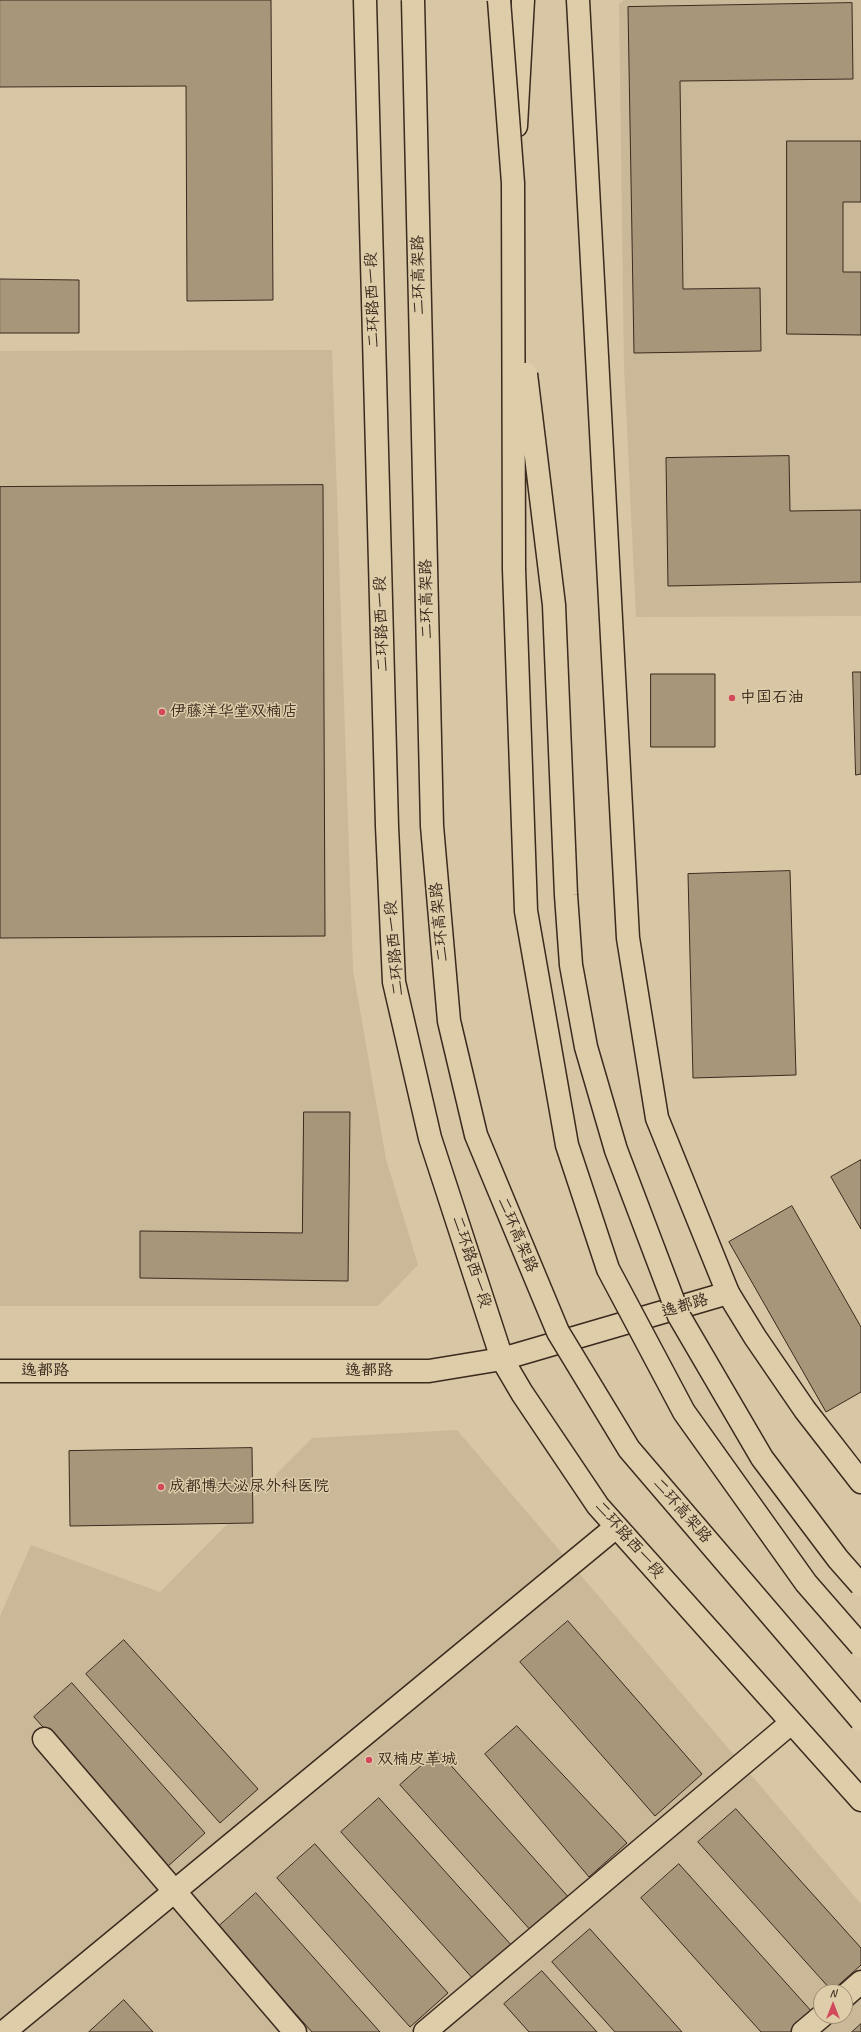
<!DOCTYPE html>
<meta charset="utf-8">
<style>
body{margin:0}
#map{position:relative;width:861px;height:2032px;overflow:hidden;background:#d8c6a4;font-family:Caveat,sans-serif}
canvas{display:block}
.north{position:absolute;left:813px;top:1984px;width:40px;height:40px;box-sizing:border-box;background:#dfcdaa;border:1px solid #9d8c72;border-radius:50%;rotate:0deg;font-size:11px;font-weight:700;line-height:16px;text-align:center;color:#3b2a1e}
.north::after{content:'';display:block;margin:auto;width:14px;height:18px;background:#d1495b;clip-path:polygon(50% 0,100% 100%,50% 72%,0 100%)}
</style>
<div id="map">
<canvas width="861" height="2032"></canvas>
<div class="north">N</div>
</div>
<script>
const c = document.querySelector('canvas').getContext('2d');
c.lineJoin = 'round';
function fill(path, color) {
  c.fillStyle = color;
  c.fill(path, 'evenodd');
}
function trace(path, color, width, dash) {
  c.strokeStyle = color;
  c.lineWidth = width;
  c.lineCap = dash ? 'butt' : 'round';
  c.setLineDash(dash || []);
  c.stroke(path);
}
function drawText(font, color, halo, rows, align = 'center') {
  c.font = font + ' Caveat,"LXGW WenKai TC",sans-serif';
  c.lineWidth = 3;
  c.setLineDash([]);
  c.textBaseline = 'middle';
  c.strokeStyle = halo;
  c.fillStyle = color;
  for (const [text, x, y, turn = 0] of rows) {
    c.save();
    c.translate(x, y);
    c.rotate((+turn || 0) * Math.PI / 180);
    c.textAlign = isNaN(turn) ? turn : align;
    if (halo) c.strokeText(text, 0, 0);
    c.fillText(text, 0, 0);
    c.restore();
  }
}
fill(new Path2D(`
 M624,0H861V616L636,617L624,366L619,4Z
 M332,350L353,970L386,1159L418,1265L378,1306H0V351Z
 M457,1430L861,1904V2032H0V1616L31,1545L160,1592L312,1438ZM821,1992H845V2016H821Z`), '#cab898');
const building = new Path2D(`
 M0,0H271L273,300L187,301L186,86L0,87Z
 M852,3L853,79L680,81L683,289L760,288L761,351L634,353L628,7Z
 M787,141H861V202H843V272H861V335L787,334Z
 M0,279L79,280V333H0Z
 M789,456L790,511L861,510V582L668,586L666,458Z
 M323,485L325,936L0,938V487Z
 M853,672H861V774L856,775Z
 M651,674H715V747H651Z
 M790,871L796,1075L693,1078L688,874Z
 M304,1112H350L348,1281L140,1278V1231L302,1233Z
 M861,1160V1229L831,1177Z
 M792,1206L861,1327V1392L826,1412L729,1242Z
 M252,1448L253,1523L70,1526L69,1451Z
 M568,1621L702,1774L655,1816L520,1662Z
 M124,1640L258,1789L220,1823L86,1674Z
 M72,1683L205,1833L167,1867L34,1717Z
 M517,1726L627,1843L589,1877L485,1754Z
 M438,1751L571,1900L533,1933L400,1785Z
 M379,1798L513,1947L475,1981L341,1832Z
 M736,1809L861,1948V1965L832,1991L698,1842Z
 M315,1844L448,1993L410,2027L277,1878Z
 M679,1864L813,2013L792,2032H761L641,1898Z
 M256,1893L380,2032H312L218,1927Z
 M590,1929L682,2032H615L552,1962Z
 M542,1971L597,2032H529L504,2004Z
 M124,2000L153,2032H89Z
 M861,2024V2032H852Z`);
fill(building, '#a8967b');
trace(building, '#3b2a1e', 1);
const minor = new Path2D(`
 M0,1371H429L502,1359L728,1293
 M44,1739L295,2032
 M845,1996L861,1982
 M4,2032L616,1527
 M425,2032L791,1723
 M803,2032L822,2016`);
const major = new Path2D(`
 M365,0L387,826L394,982L430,1138L502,1359L522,1393L598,1506L861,1800
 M578,0L628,938L657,1118L728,1293L755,1337L805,1410L861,1482`);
const highway = new Path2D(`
 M516,126L523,0`);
trace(minor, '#3b2a1e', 25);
trace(major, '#3b2a1e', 25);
trace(highway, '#3b2a1e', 25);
trace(minor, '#dfcdaa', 22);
trace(major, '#dfcdaa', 22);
trace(highway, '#dfcdaa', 22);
const highwayBridge = new Path2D(`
 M413,0L432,826L449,1021L476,1135L558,1332L629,1449L861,1720
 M499,0L513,183L514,569L526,911L567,1145L608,1269L684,1412L806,1583L861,1646
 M526,374L554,605L566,895L571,965L586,1047L616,1150L679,1316L762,1458L838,1559L861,1585`);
trace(highwayBridge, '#3b2a1e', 25, []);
trace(highwayBridge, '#dfcdaa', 22);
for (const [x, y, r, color] of [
 [732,698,4,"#d1495b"],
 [162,712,4,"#d1495b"],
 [161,1487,4,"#d1495b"],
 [369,1760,4,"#d1495b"]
]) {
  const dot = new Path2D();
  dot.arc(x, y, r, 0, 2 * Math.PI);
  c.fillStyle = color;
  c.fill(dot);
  trace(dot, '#dfcdaa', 1.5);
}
drawText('16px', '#3b2a1e', '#dfcdaa', [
 ["二环高架路",419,275,-91],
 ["二环路西一段",373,300,-92],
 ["二环高架路",427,599,-91],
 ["二环路西一段",382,624,-92],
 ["二环高架路",440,922,-95],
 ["二环路西一段",395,948,-95],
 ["二环高架路",517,1235,67],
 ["二环路西一段",471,1262,72],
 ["逸都路",685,1306,-16],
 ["逸都路",45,1371],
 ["逸都路",369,1371],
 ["二环高架路",682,1511,49],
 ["二环路西一段",629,1540,49]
]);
drawText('16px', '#3b2a1e', '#dfcdaa', [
 ["中国石油",740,698],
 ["伊藤洋华堂双楠店",170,712],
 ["成都博大泌尿外科医院",169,1487],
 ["双楠皮革城",377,1760]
], 'left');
</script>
